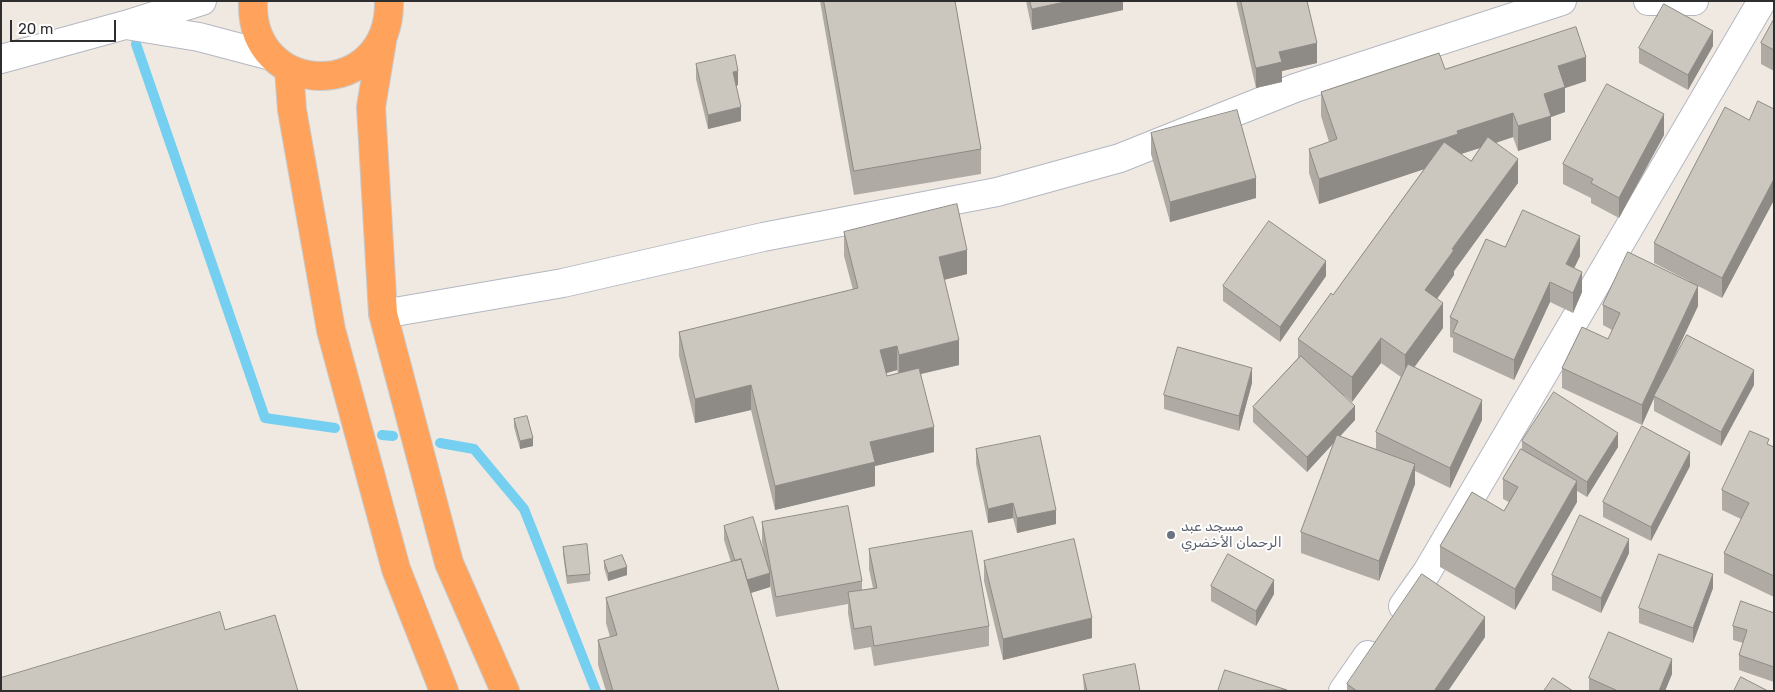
<!DOCTYPE html>
<meta charset="utf-8">
<style>
body{margin:0}
#map{position:relative;width:1775px;height:692px;overflow:hidden;background:#efe9e1;font-family:Rubik,sans-serif}
canvas{display:block}
.frame{position:absolute;inset:0;border:2px solid #2e2e2e;pointer-events:none}
.scale{position:absolute;left:10px;top:20px;width:106px;height:22px;box-sizing:border-box;border:2px solid #2e2e2e;border-top:0;padding-left:6px;font-size:15px;line-height:18px;white-space:nowrap;color:#2e2e2e;-webkit-text-stroke:4px #fff;paint-order:stroke}
</style>
<div id="map">
<canvas width="1775" height="692"></canvas>
<div class="frame"></div>
<div class="scale">20 m</div>
</div>
<script>
const c = document.querySelector('canvas').getContext('2d');
c.lineJoin = 'round';
function trace(path, color, width, dash) {
  c.strokeStyle = color;
  c.lineWidth = width;
  c.lineCap = dash ? 'butt' : 'round';
  c.setLineDash(dash || []);
  c.stroke(path);
}
function fill(path, color) {
  c.fillStyle = color;
  c.fill(path, 'evenodd');
}
function drawText(font, color, halo, rows, align = 'center') {
  c.font = font + ' Rubik,"Noto Sans Arabic",sans-serif';
  c.lineWidth = 4;
  c.setLineDash([]);
  c.textBaseline = 'middle';
  c.strokeStyle = halo;
  c.fillStyle = color;
  for (const [text, x, y, turn = 0] of rows) {
    c.save();
    c.translate(x, y);
    c.rotate((+turn || 0) * Math.PI / 180);
    c.textAlign = isNaN(turn) ? turn : align;
    if (halo) c.strokeText(text, 0, 0);
    c.fillText(text, 0, 0);
    c.restore();
  }
}
trace(new Path2D(`
 M136,44L265,418L335,428
 M382,435L393,436
 M440,443L474,449L524,509L596,691`), '#75cff0', 10);
const street = new Path2D(`
 M1648,1H1694
 M383,314L563,283L763,237L997,192L1120,158L1295,88L1562,1
 M1403,606L1427,572L1762,1
 M1343,691L1368,655`);
const secondary = new Path2D(`
 M132,26L199,37L271,56
 M1,59L125,25L202,1`);
const highway = new Path2D(`
 M253,1C249,100 391,102 389,1
 M382,41L371,107L383,314L449,563L505,691
 M289,70L292,110L331,330L396,569L444,691`);
trace(street, '#b4b7c1', 30);
trace(secondary, '#b4b7c1', 30);
trace(highway, '#c9c9c9', 30);
trace(street, '#fff', 28);
trace(secondary, '#fff', 28);
trace(highway, '#ffa35c', 28);
fill(new Path2D(`
 M820,1H955L981,149V174L854,195Z
 M1026,1H1123V10L1032,30Z
 M1236,1H1307L1317,63L1282,71V82L1256,88Z
 M1774,19V71L1761,64V43Z
 M1713,46L1688,90L1639,63V48Z
 M696,64L738,85L736,86L741,121L708,129L696,79Z
 M1445,69L1586,81L1565,88V112L1551,117V140L1518,151L1513,137L1496,143L1518,183L1454,271V275L1437,299L1443,328L1414,367L1482,420L1450,488L1415,471V484L1379,581L1301,553V532L1334,442L1307,472L1253,422V407L1298,358V339L1333,295L1424,169L1319,204L1309,173V149L1329,142L1321,116V92ZM1480,148L1471,161L1461,154ZM1381,363L1401,377L1376,432V449L1340,436L1355,420L1344,395L1352,402Z
 M1774,109V200L1722,298L1698,286V306L1664,379L1754,385L1721,446L1654,411V398L1642,425L1562,388V368L1608,339L1612,330L1603,325V305L1689,281L1654,263V243L1749,120Z
 M1151,133L1256,198L1170,222L1151,154Z
 M1664,135L1619,218L1591,203V198L1563,184V164Z
 M844,232L967,274L944,280L959,365L921,374L934,452L875,466V486L775,510L751,410L695,423L679,356V332L853,290L844,256ZM897,370L898,373L887,376L886,373Z
 M1505,247L1580,256L1574,268L1582,292L1573,313L1550,302L1514,380L1453,352V338L1450,337V317Z
 M1326,276L1280,342L1223,301V286Z
 M1252,383L1239,431L1164,409V395Z
 M514,419L533,446L520,449L514,427Z
 M1522,441L1618,447L1587,497L1577,491V502L1515,610L1440,567V546L1504,511L1509,502L1503,499V479L1522,449Z
 M1769,445L1774,447V597L1724,573V553L1741,519L1722,510V490Z
 M976,449L1056,524L1017,533L1013,518L988,523L976,464Z
 M1690,466L1651,541L1603,517V502Z
 M762,522L862,581V590L873,588L869,569V549L989,626V646L874,666L871,647L854,650L848,613V604L776,617L770,585V587L751,593L779,691H606L598,665V640L610,637L606,623V598L731,562L724,540V526L764,554L762,542Z
 M563,547L590,574V581L567,584L563,554Z
 M1629,553L1601,613L1552,590V575Z
 M604,561L627,575L608,581L604,568Z
 M984,561L1092,638L1003,660L984,581Z
 M1211,586L1274,594L1256,626L1211,601Z
 M1713,588L1693,643L1639,623V608Z
 M1774,613V682L1739,670V655L1743,643L1733,640V626Z
 M1485,637L1448,691H1347V684Z
 M1672,674L1665,691H1589V678Z
 M1083,675L1140,691H1084Z`), '#afaba4');
fill(new Path2D(`
 M1069,1H1123V10L1032,30V9Z
 M1713,31V46L1688,90V75Z
 M1317,43V63L1282,71V82L1256,88V68L1279,52Z
 M1586,57V81L1565,88V112L1551,117V140L1518,151V126L1544,94L1558,66Z
 M738,71V85L733,87V72Z
 M741,107V121L708,129V115Z
 M1513,113V137L1458,155V158L1319,204V179L1457,131Z
 M1664,114V135L1619,218V198Z
 M1518,159V183L1454,271V275L1425,315V290L1452,249Z
 M1256,178V198L1170,222V202Z
 M1774,179V200L1722,298V278Z
 M1580,236V256L1566,285V264Z
 M967,250V274L939,281V257Z
 M1326,261V276L1280,342V327Z
 M1582,272V292L1573,313V293Z
 M1550,282V302L1514,380V360Z
 M1698,286V306L1655,397L1654,396V398L1642,425V405Z
 M1443,303V328L1405,380V355Z
 M1381,338V363L1352,402V377Z
 M959,340V365L899,379V355Z
 M897,346V370L880,375V350Z
 M1252,368V383L1239,431V416Z
 M1754,370V385L1721,446V432Z
 M751,385V410L695,423V399Z
 M1482,400V420L1450,488V468Z
 M1355,406V420L1307,472V457Z
 M934,427V452L875,466V486L775,510V486L870,442Z
 M1618,433V447L1587,497V482Z
 M533,438V446L520,449V441Z
 M1690,452V466L1651,541V527Z
 M1415,464V484L1379,581V561Z
 M1577,481V502L1515,610V589Z
 M1013,503V518L988,523V509Z
 M1056,510V524L1017,533V518Z
 M1629,539V553L1601,613V598Z
 M627,567V575L608,581V573Z
 M770,573V587L744,595V581Z
 M1713,574V588L1693,643V628Z
 M1274,580V594L1256,626V611Z
 M1485,617V637L1448,691H1434Z
 M1092,618V638L1003,660V639Z
 M1672,659V674L1665,691H1659Z`), '#8e8b86');
const building = new Path2D(`
 M824,1H955L981,149L854,171Z
 M1030,1H1069L1032,9Z
 M1241,1H1307L1317,43L1279,52L1282,62L1256,68Z
 M1664,4L1713,31L1688,75L1639,48Z
 M1774,19V50L1761,43Z
 M1576,27L1586,57L1558,66L1565,87L1544,94L1551,116L1518,126L1513,113L1457,131L1458,134L1319,179L1309,149L1337,139L1321,92L1439,53L1445,69Z
 M735,55L738,71L733,72L741,107L708,115L696,64Z
 M1607,84L1664,114L1619,198L1591,183L1593,179L1563,164Z
 M1758,101L1774,109V179L1722,278L1654,243L1725,107L1749,120Z
 M1237,110L1256,178L1170,202L1151,133Z
 M1488,137L1518,159L1452,249L1454,250L1425,290L1443,303L1405,355L1381,338L1352,377L1298,339L1331,293L1333,295L1444,142L1471,161Z
 M957,204L967,250L939,257L959,340L899,355L897,346L880,350L887,376L919,368L934,427L870,442L875,462L775,486L751,385L695,399L679,332L858,288L844,232Z
 M1523,210L1580,236L1566,264L1582,272L1573,293L1550,282L1514,360L1453,332L1458,321L1450,317L1486,239L1505,247Z
 M1269,221L1326,261L1280,327L1223,286Z
 M1628,252L1698,286L1642,405L1562,368L1582,327L1608,339L1620,313L1603,305Z
 M1687,335L1754,370L1721,432L1654,396Z
 M1178,347L1252,368L1239,416L1164,395Z
 M1301,356L1355,406L1307,457L1253,407Z
 M1408,364L1482,400L1450,468L1376,432Z
 M1554,392L1618,433L1587,482L1522,441Z
 M527,416L533,438L520,441L514,419Z
 M1642,426L1690,452L1651,527L1603,502Z
 M1750,431L1769,439L1767,444L1774,447V576L1724,553L1749,503L1722,490Z
 M1337,435L1415,464L1379,561L1301,532Z
 M1040,436L1056,510L1017,518L1013,503L988,509L976,449Z
 M1521,449L1577,481L1515,589L1440,546L1472,492L1504,511L1518,487L1503,479Z
 M848,506L862,581L776,597L762,522Z
 M1580,515L1629,539L1601,598L1552,575Z
 M753,517L770,573L747,580L741,559L735,561L724,526Z
 M972,531L989,626L874,646L871,626L854,629L848,592L877,588L869,549Z
 M1074,539L1092,618L1003,639L984,561Z
 M587,544L590,574L567,576L563,547Z
 M1228,554L1274,580L1256,611L1211,586Z
 M1659,554L1713,574L1693,628L1639,608Z
 M622,555L627,567L608,573L604,561Z
 M741,559L779,691H613L598,640L617,635L606,598Z
 M1422,574L1485,617L1434,691H1357L1347,684Z
 M1741,601L1774,613V667L1739,655L1747,630L1733,626Z
 M220,612L225,630L275,615L298,691H1V678Z
 M1609,632L1672,659L1659,691H1618L1589,678Z
 M1135,664L1140,691H1087L1083,675Z
 M1225,670L1287,690L1218,691Z
 M1741,677L1768,691H1734Z
 M1553,678L1573,691H1544Z`);
fill(building, '#cbc7bf');
trace(building, '#8e8b86', 1);
for (const [x, y, r, color] of [
 [1171,535,5,"#6b7280"]
]) {
  const dot = new Path2D();
  dot.arc(x, y, r, 0, 2 * Math.PI);
  c.fillStyle = color;
  c.fill(dot);
  trace(dot, '#fff', 2);
}
drawText('14px', '#5b616d', '#fff', [
 ["مسجد عبد",1181,527],
 ["الرحمان الأخضري",1181,543]
], 'left');
</script>
